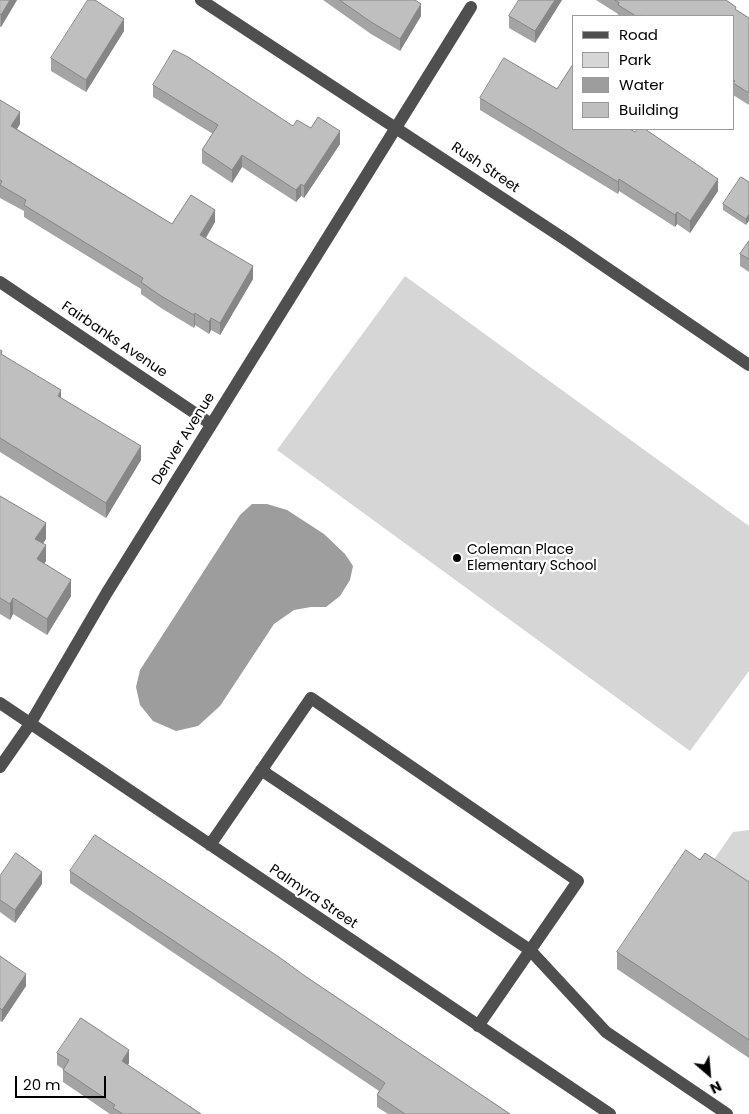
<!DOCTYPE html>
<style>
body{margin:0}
#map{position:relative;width:749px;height:1114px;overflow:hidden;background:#fff;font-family:Poppins,sans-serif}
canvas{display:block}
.legend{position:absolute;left:572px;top:15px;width:162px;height:115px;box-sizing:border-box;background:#fff;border:1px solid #999;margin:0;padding:6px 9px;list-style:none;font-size:15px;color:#000}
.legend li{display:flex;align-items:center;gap:10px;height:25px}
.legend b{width:25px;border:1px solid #999}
.north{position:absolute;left:684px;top:1049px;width:50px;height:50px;-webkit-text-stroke:4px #fff;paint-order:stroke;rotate:153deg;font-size:14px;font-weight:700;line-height:20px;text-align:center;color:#000}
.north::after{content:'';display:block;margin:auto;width:18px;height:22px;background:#000;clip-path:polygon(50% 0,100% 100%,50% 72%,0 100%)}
.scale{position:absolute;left:15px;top:1076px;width:91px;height:22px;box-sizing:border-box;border:2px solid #000;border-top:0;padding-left:6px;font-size:15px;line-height:18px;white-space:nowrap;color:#000;-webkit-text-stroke:4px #fff;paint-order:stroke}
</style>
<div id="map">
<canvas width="749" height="1114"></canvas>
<ul class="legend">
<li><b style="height:6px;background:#4f4f4f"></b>Road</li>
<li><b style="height:14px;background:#d6d6d6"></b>Park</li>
<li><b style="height:14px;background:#9d9d9d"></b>Water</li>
<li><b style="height:14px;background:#bfbfbf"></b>Building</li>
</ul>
<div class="north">N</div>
<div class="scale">20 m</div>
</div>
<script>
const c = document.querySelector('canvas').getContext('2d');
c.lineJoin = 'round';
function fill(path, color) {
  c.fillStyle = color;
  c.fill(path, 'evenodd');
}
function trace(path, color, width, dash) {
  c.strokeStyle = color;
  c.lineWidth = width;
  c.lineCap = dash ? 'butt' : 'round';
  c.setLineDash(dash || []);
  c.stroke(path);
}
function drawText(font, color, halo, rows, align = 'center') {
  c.font = font + ' Poppins,sans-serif';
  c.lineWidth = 4.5;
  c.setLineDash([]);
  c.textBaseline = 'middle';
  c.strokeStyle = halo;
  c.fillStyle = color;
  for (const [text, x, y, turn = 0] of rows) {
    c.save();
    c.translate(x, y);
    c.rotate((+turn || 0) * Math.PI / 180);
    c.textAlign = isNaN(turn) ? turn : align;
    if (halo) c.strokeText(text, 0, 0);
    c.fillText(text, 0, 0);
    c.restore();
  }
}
fill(new Path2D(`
 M405,276L749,526V671L690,751L277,450Z
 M749,830V885L713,861L733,832Z`), '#d6d6d6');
fill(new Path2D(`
 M252,504H267L287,510L324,534L345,554L353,566L350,580L340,596L326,607H311L294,610L274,624L220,706L198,726L176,731L153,721L140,705L136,687L140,670L240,515Z`), '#9d9d9d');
trace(new Path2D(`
 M201,0L566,240L749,365
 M0,282L211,424
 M0,703L610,1114
 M0,767L30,724L106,594L471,7
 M261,770L530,950L606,1032L727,1114
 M210,845L311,698L578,881L478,1026`), '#4f4f4f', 12);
fill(new Path2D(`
 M0,0H17L1,27H0Z
 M323,0H415L421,16L400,51L371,34Z
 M562,0L535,43L509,28V16Z
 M596,0H726L736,10L749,18V105L733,95V16H618V14Z
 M124,31L86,92L51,71V58Z
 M153,85L293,126L311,128L340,144L304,198L301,196L296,202L242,167L232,183L202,163V150L213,134L153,97Z
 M480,98L573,129L718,191L690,233L677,224L675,227L619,191L618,194L480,110Z
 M0,100L20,124L17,129L172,224L215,222L206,238L253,279L220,335L211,330L209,334L195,325L194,328L161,308L141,294V289L24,217V211L0,198Z
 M749,182L746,225L723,210V204Z
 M749,241V272L740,266V254Z
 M0,350L2,355L61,398L141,460L106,518L0,452Z
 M0,496L46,539L43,543L46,561L44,563L71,596L47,635L13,614L10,620L0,614Z
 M700,860L749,882V1058L617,969V952Z
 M70,871L305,976L510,1114H388L377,1107V1095L379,1091L70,883Z
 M0,876L42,884L15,923L0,912Z
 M0,956L26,986L2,1022L0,1021Z
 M57,1053L129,1063L128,1065L201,1114H110L63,1082V1069L57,1065Z`), '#a4a4a4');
fill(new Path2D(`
 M10,0H17L1,27V15Z
 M555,0H562L535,43V31Z
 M421,4V16L400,51V39Z
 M124,19V31L86,92V80Z
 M20,112V124L11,138V126Z
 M340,131V144L304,198V186Z
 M242,155V167L232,183V170Z
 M619,179V191L618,194V182Z
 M718,179V191L690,233V221Z
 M301,184V196L296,202V190Z
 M215,210V222L200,247V235Z
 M677,212V224L675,227V215Z
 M749,214V221L746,225V219Z
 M253,266V279L220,335V323Z
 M195,313V325L194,328V315Z
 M211,318V330L209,334V322Z
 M61,390V405L58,396Z
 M141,446V460L106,518V503Z
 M46,523V539L35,555V539Z
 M46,545V561L37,575V559Z
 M71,580V596L47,635V619Z
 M13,598V614L10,620V604Z
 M42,872V884L15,923V910Z
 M26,974V986L2,1022V1010Z
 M129,1050V1063L122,1073V1061Z`), '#868686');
const building = new Path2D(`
 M0,0H10L1,15L0,14Z
 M88,0H95L124,19L86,80L51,58Z
 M340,0H415L421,4L400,39L371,22Z
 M519,0H555L535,31L509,16Z
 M615,0H726L736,7L735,9L749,18V93L733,83L735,81L733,80V16H643L641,15L640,16H636L618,5L619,3Z
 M174,50L188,57L293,126L297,120L311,128L318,117L340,131L304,186L301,184L296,190L242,155L232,170L202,150L218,125L153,85Z
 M504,58L557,89L573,64V129H630L635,132L637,129H645L718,179L690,221L677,212L675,215L619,179L618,182L480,98Z
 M0,100L20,112L11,126L172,224L191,195L215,210L200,235L253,266L220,323L211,318L209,322L195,313L194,315L161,296L141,282L143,278L24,205L26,200L0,185L2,181L0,180Z
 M741,177L749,182V214L746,219L723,204Z
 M749,241V259L740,254Z
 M0,350L2,351L1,354L61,390L58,396L141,446L106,503L0,438Z
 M0,496L46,523L35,539L46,545L37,559L71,580L47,619L13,598L10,604L0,598Z
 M95,835L279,957L305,976L510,1114H405L377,1095L385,1083L70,871Z
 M686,850L700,860L705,853L749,882V1040L617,952Z
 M16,853L42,872L15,910L0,900V876Z
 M0,956L26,974L2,1010L0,1008Z
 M81,1018L129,1050L122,1061L201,1114H123L113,1108L115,1105L63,1070L69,1060L57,1053Z`);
fill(building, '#bfbfbf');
trace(building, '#868686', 1);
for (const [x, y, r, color] of [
 [457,558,5,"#000"]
]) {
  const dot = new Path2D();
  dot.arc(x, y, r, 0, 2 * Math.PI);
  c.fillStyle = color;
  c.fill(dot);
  trace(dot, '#fff', 2);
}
drawText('14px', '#000', '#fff', [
 ["Rush Street",485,168,34],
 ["Fairbanks Avenue",114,340,34],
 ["Denver Avenue",184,439,-58],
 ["Palmyra Street",313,897,34]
]);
drawText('14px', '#000', '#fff', [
 ["Coleman Place",467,550],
 ["Elementary School",467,566]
], 'left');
</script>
